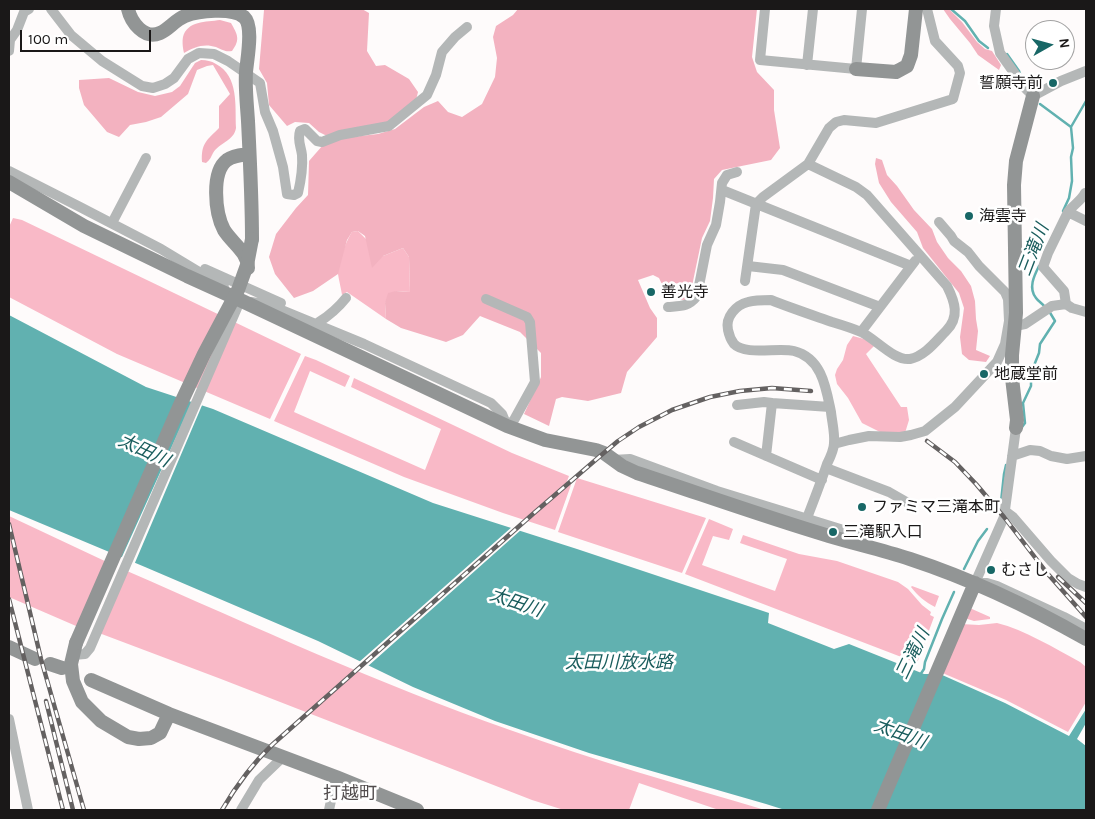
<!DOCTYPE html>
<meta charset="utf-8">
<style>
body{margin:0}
#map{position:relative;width:1095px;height:819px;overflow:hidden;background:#fefbfb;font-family:Karla,sans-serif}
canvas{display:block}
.frame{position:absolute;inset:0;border:10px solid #1a1818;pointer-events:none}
.north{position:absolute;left:1025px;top:20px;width:50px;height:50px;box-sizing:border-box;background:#fff;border:1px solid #a3a3a3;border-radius:50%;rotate:83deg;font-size:14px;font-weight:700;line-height:20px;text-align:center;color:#1a1818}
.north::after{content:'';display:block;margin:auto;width:18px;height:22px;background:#186766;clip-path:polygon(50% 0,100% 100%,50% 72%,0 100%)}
.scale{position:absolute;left:20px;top:30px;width:131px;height:22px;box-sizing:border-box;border:2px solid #1a1818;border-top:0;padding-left:6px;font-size:15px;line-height:18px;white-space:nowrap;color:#1a1818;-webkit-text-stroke:4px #fff;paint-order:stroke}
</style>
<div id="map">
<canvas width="1095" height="819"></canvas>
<div class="frame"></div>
<div class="north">N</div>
<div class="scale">100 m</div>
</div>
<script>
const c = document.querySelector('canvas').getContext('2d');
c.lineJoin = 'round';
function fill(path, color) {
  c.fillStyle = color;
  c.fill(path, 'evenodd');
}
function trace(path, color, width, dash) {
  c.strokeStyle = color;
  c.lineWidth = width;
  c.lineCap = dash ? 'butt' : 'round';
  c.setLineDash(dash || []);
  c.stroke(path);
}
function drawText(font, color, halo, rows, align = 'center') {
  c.font = font + ' Karla,"Noto Sans JP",sans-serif';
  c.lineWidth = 5;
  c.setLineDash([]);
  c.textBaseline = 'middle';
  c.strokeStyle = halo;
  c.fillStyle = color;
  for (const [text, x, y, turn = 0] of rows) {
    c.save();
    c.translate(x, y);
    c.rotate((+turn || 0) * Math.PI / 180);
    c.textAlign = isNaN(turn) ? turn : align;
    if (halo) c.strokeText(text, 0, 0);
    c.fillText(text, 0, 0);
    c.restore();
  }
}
fill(new Path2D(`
 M13,218L22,220L301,354L270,419L117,354L9,297V227Z
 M358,231L383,256L403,248L409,257L410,292L396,291L385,303L386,319L347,292L342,295C341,288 339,281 338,274C338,263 346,241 352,232Z
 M853,336L864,339L875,345L866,354L901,407H907L909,420L905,433L880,432L862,423L848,398L837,384L835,375L837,369L843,360L847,345Z
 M305,356L316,360L350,376L345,387L310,371L294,412L425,470L441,429L351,387L354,378L512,453L569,476L566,484L571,485L555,530L503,513L404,477L274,421Z
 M577,478L706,518L682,573L558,532Z
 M9,516L109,563L83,629L9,597Z
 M709,519L733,529L729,540L713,536L702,565L775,591L787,559L740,543L743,535L799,554L837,561L898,582L908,589L922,605L931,612L930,615L934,617L917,663L685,574Z
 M127,571C253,626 379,684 510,730C594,760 680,785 765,810H716V809L639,783L629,810H564L532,800L221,679L99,633Z
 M912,586L939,596L935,607C925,602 918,596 911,587Z
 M963,605L990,617V619L974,621L958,616Z
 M997,623C1025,630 1054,648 1080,662L1086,667V702L1068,732L1006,700L933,669L961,624L979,625Z`), '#f9b9c7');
fill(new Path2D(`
 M262,9H310L315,10L319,9H362L369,13L367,51L376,66L385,65L409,79L418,92L415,104L391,121L327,136L319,132L309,123L295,122L287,126L269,105L267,83L259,69L264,10Z
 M518,9H757L752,57L757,72L774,90V110L780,148L771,160L722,170L714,179L713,198L710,221L702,238L692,286L691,296L686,300L669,299L659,278L653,275L638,280L650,308L657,318V337L627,372L621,393L588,401L562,397L556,399L549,426L524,414L541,377V353L520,332L480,316L463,335L446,342L401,328L386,319L385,303L388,293L396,291L410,292L409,257L403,248L383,256L372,268L365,236L358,231L352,232L347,240L338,274L313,291L294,298L275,274L269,257L276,234L296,208L308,195L309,161L323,145L343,138L378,134L395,129L424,107L438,101L448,112L462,117L482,104L495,77L497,58L493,37L496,26L513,15Z
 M943,9H949L962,22L977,42L985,49L992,51L1001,65L999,70L978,55L970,43L950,19Z
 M220,20L231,23C237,34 241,39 232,51C225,52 223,50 216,47C204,43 194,47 184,53C183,49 182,42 183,37C187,21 206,22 220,20Z
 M201,60C207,60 211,61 216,64C239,76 235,106 236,128C234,141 220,142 213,153C211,157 210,160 206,163L202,162C201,143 207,140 219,128V106L230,94L213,65L207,66L197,70L188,94L161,117L146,122L130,125L119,137L107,132L84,105L79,88V80L109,78L138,92L155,96L172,92L180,86L195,63Z
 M876,158L882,160L887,175L897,186L914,210L932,229L937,242L948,258L961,271L971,286L975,301L976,319L978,331L976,350L990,356L986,362L969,360L962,354L960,337L964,308L959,293L923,248L917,232L891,202L879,183L875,164Z`), '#f3b2c0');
fill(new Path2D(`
 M9,315L146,387L213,409L433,503L577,549L769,613L768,623L834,649L849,644L924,674H940L1005,703L1069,736L1086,709V723L1077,739L1086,746V810H785L766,804L589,753L495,721L413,687L318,641L145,567L9,510Z`), '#61b1b0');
fill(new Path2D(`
 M193,400L203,403L134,565L121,559Z
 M513,526L522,529L367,667L358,663Z`), '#fefbfb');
trace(new Path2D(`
 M951,9L965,21L979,41L988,48
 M1007,54L1019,71L1020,74
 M1040,104L1071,127
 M1063,211L1069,198L1072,181L1071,157L1073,148L1071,127L1086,101
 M1039,266C1034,276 1028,288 1036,298C1038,301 1043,304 1045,307
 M1022,427L1025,423L1023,403L1031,386V373L1039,353L1040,344L1055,321L1049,311
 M1001,502L1004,474L1006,465
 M964,569L978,541L987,529
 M920,675L924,669L925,662L942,619L954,592`), '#61b1b0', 2.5);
trace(new Path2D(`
 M51,9L71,35L102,61L142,86L153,88L165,84L174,78L188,59L199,53L214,54L228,61L260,83L265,112L273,131L283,167L287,194L294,195L298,193C301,180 303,168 302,155C301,146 297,140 300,131L305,129L317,141L322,142L340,135L389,126L427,95L436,75L442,52L455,37L467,27
 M765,9L760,60L856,69L862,9
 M996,9L994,26L1000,53L1025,88L1033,96L1061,81L1086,71
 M9,51L10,40L17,30L24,12L29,9
 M807,65L813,9
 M9,171L80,207L161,249L224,287
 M722,190L911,266
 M1068,212L1086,221
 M939,222L951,236L954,241L968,252L979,266L1005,292L1008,299L1009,321L1005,344
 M112,223L146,158
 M748,266L783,270L880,307
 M205,269L281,303
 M745,281L756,204L763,197L808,164L829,128L836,122L844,120L876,123L953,99L960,73L958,66L935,41L927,9
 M251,302L269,305L364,344L491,403L502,414L507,426L514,420L535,382L530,322L527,317L486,299
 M1066,304L1064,291L1043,267L1048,253L1068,212C1074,204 1081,201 1085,193
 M668,307C681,306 688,307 697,296L707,245L716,225L720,202L722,183L727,175L737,172
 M319,322C330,315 338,308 346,298
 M1015,326L1025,324L1052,306L1066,304L1072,308L1086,312
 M861,332L915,261
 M737,405L764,402L772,403
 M1016,428L1004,517L975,583H987L997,586L1064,617L1086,629
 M734,442L822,480
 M834,444L849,440L869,436L900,437L911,435L925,431L955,407L997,362L1005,344L1013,345
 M766,456L772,403L830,407
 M1012,456L1030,450L1040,451L1051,456L1067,459L1086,456
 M613,460L630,459L717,491L850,532L867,540L870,547
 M826,468L889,492L910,504
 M1005,511L1013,517L1051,561L1068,578L1078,584L1086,587
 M807,518C814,500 821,482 827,464C830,458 834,450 834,443C835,433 832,422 831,412C826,388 822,358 794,351C778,347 746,356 734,344C731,340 729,335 728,330C725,317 736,305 748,302C755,300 763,300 771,300C791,308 812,315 832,322C842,325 852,328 861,332C876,339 894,361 910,359C925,356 936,341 946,331C960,317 955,302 947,286L867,195L856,187L808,164
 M73,655L85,654L90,648L237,308L240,300
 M9,719L28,810
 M241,810L259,780L283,757
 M329,810L336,777`), '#b4b7b7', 10);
trace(new Path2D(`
 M128,9C131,22 144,40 160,33C169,29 175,20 185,16C198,11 232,7 244,17C254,26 247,59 246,72C245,88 247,105 248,121C250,161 252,200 252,239
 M856,69L896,72L907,66L911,55L916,9
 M9,182L84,226L187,276L240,300L507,426L545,440L596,450L604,453L622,466L637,473C701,494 765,517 829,536C856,544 883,550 910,559C971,579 1030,607 1086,639
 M248,268C248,252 232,243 224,230C215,213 211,172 227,160C234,155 242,155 249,154
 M1016,428L1017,420L1012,378V355L1016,313L1014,185L1016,161L1033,96
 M76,643L71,664L73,681L82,702L101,721L128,737L139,739L151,738L160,733L169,714
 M9,647L35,659
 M50,664L62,668
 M91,680L169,714L336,777L417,810
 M878,810L975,583`), '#929595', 14);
const rail = new Path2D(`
 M927,441L955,462L976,484L1004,517L1047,573L1086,617
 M9,524L41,659L84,810
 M1058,577L1086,603
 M9,599L63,810
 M46,701L73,810
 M222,810C236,786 252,764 273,744L534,513L599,457L618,441L639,427L672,410L710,397L740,391L772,388L811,391`);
trace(rail, '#646161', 4.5);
trace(rail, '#fff', 2.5, [8]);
trace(new Path2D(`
 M76,643L180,405L204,354L238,290L247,265L252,239`), '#929595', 14);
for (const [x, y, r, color] of [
 [1053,83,5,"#186766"],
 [969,216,5,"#186766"],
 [651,292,5,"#186766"],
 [984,374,5,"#186766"],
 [862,507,5,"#186766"],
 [833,532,5,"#186766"],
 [991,570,5,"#186766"]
]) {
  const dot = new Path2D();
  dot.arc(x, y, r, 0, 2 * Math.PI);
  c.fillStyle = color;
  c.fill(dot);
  trace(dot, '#fff', 2);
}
drawText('16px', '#1a1818', '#fff', [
 ["誓願寺前",1043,83,"right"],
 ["海雲寺",979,216],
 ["善光寺",661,292],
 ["地蔵堂前",994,374],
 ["ファミマ三滝本町",872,507],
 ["三滝駅入口",843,532],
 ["むさし",1001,570]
], 'left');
drawText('italic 18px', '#1a5d5d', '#fff', [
 ["三滝川",1034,250,-69],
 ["太田川",144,451,25],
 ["太田川",516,603,19],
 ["三滝川",913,654,-64],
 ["太田川放水路",619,663],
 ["太田川",900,734,20]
]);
drawText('18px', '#514c4d', '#fff', [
 ["打越町",350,794]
]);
</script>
